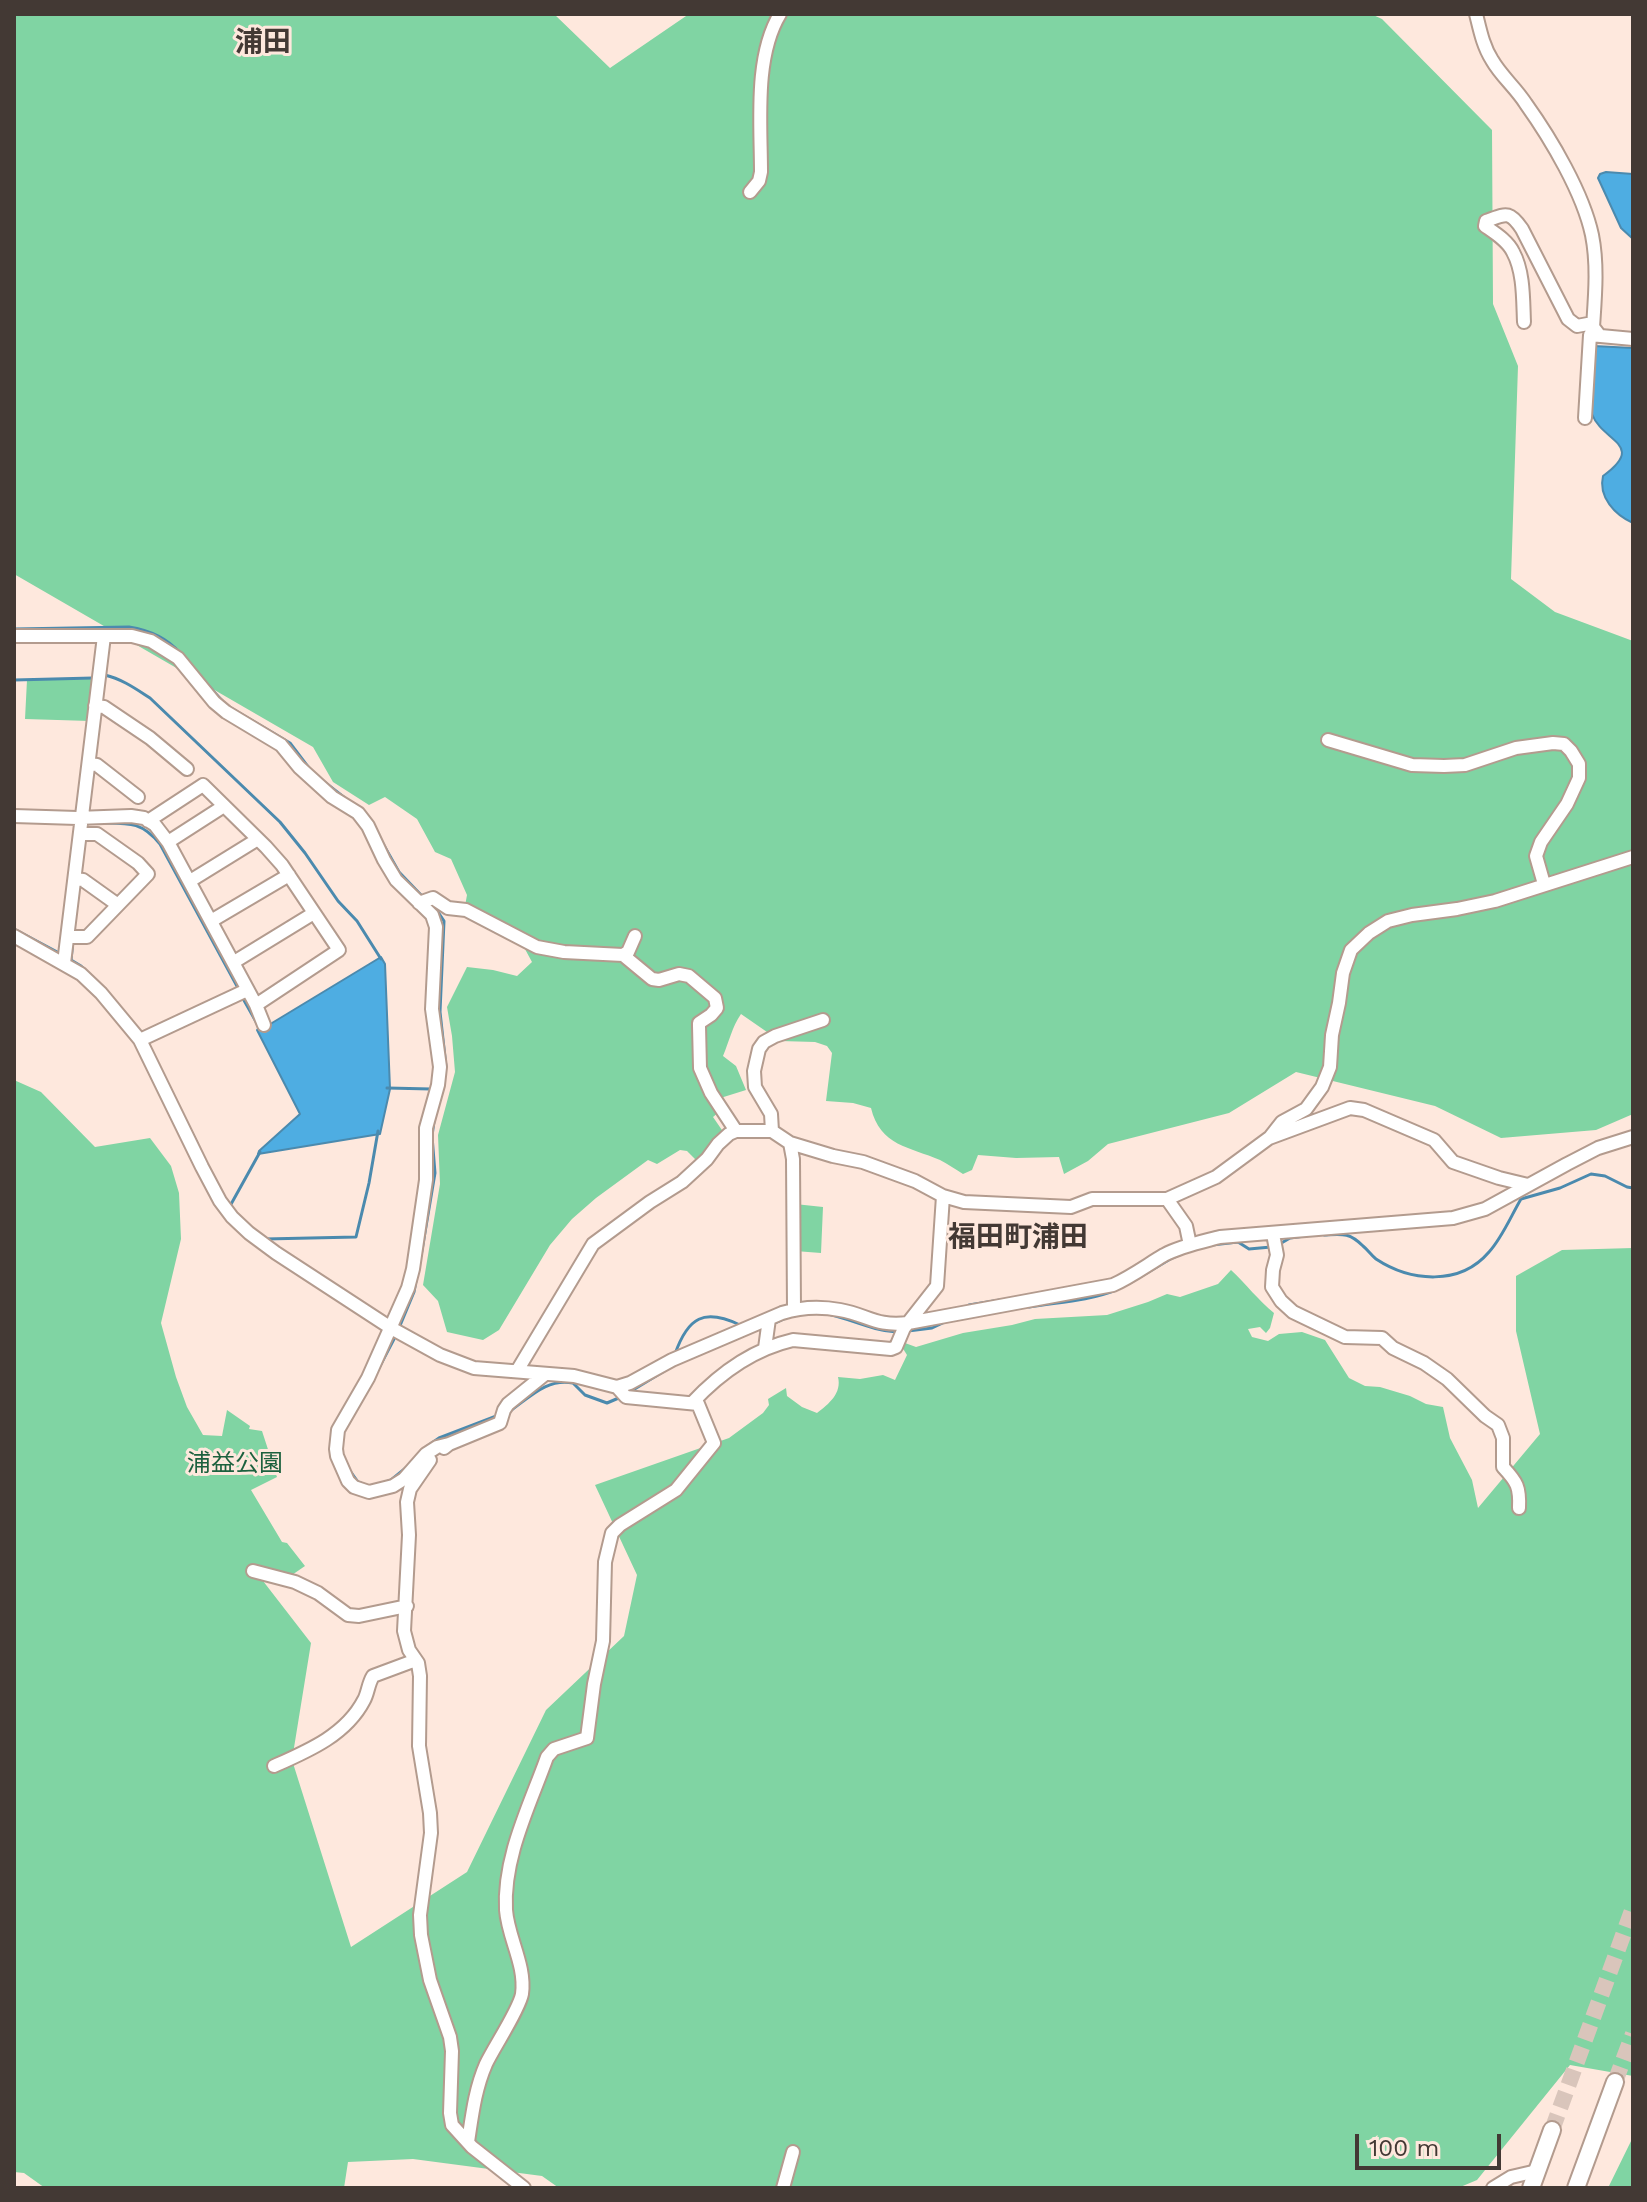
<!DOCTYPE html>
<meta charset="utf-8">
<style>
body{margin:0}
#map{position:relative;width:1647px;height:2202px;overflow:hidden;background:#fee8dd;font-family:"Work Sans",sans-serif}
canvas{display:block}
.frame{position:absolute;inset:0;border:16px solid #433934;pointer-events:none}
.scale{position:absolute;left:1355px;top:2134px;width:146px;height:36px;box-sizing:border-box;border:4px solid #433934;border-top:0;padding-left:10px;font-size:24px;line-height:28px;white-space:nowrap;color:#433934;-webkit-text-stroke:6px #fee8dd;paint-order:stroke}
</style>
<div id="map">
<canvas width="1647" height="2202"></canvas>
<div class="frame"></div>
<div class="scale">100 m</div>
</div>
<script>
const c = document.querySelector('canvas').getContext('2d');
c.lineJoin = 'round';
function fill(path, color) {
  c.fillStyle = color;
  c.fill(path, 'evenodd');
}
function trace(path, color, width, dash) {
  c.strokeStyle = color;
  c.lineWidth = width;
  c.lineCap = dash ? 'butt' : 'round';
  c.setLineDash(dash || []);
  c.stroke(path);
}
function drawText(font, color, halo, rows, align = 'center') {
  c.font = font + ' "Work Sans","Noto Sans JP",sans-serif';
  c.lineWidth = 6;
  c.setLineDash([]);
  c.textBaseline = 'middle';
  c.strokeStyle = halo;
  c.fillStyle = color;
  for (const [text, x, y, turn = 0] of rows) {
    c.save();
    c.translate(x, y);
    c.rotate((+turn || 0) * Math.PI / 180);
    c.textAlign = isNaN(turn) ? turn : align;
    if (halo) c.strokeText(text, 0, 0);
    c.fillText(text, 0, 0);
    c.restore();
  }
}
fill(new Path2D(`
 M14,14H554L610,68L689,14H1371L1382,19L1492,130L1493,304L1518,366L1511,579L1555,612L1633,641V1114L1596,1130L1501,1138L1435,1106L1296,1072L1229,1113L1108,1144L1088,1161L1064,1174L1059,1157L1016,1158L978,1155L972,1170L963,1174C955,1169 948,1164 940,1160C910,1147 880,1146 871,1108L853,1103L826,1101L832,1053L827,1046L815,1042L780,1041L741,1014C732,1027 729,1042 723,1056L736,1066L746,1090L714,1100L719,1112L713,1117L724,1133L698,1162L687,1151L680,1150L657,1164L648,1160L596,1198L572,1219L550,1245L499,1330L483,1340L447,1332L438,1301L423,1285L440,1184L438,1135L455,1072L452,1036L447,1007L467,967L493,970L517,976L532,962L513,927L465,906L467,895L451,859L435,852L417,819L385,797L369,805L333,782L313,747L14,574Z
 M95,679L90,721L25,719L27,680Z
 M14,1080L41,1092L95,1147L150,1138L171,1166L179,1193L181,1239L161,1323L176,1377L187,1407L203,1435L222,1436L227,1410L250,1426L249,1429L262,1431L277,1477L251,1490L282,1542L287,1543L305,1566L289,1577L253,1568L311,1643L292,1760L351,1947L467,1872L546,1710L624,1636L637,1575L595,1485L729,1438L763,1413L769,1405L768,1399L786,1388L787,1396L802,1407L817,1413C829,1404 842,1393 838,1377L860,1379L883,1375L895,1380L907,1355L902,1347L905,1343L916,1347L963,1333L1012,1325L1035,1319L1107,1315L1148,1302L1167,1294L1180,1297L1218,1284L1231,1270C1246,1284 1258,1300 1274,1313L1270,1328L1266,1333L1260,1327L1248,1329L1252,1337L1268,1341L1279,1334L1302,1332L1325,1340L1349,1378L1365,1386L1380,1387L1410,1396L1426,1404L1443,1407L1450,1438L1472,1480L1478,1508L1540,1434L1516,1331V1276L1562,1250L1633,1248V2076L1570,2065L1477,2180L1458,2188H559L542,2176L413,2159L348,2162L344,2188H45L24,2173L14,2172Z
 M795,1204L823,1207L821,1253L795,1251Z
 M1633,2137V2188H1608Z`), '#80d4a3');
const water = new Path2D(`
 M1606,172L1633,174V239L1621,228L1598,178L1600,174Z
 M1594,346L1633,348V523C1615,515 1598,497 1603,476C1647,444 1602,442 1592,414C1586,397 1593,364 1594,346Z
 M381,957L385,964L390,1089L380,1134L258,1154L259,1151L300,1114L257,1030L260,1026H267Z`);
fill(water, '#4eade2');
trace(water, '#4b8aae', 2);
trace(new Path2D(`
 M14,629L129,627C148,630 167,638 180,653
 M104,677L105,675C122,679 136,689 150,698L280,822L305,853L338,901L357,921L381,959
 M14,680L93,678
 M206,683L226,705L290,743L312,772
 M318,777L350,802
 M103,823C130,823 142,822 160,844L238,988
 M382,842L399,872L422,896
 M434,906L444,921L440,1012L446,1067
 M14,929L61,954
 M71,960L73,940
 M71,960L81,966L99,983
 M241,995L259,1027
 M387,1088L431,1089
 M184,1117L197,1143
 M230,1206L260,1152
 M1324,1235C1342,1234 1349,1232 1363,1246C1368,1250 1371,1255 1376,1259C1411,1282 1460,1286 1489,1252C1502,1238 1511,1216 1521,1199L1560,1188L1591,1174L1605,1176L1627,1187L1633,1188
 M265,1239L356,1237L369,1183L378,1131
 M1212,1245L1238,1242L1249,1249L1271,1247
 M1278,1245L1290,1238L1312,1235
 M421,1256L435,1173L432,1136L434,1121
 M1130,1283L1172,1258L1186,1252
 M1027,1304L1029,1307C1059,1302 1088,1301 1116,1290
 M969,1305L1000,1300
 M828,1314C851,1319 873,1331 897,1332
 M773,1324L788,1317
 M399,1328L414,1292L417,1275
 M908,1331L932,1328L947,1321
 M675,1354C688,1317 704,1308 740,1325
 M368,1389L394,1339
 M628,1393L666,1370
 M510,1411C530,1397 547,1378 573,1383L585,1395L607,1403L621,1397
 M426,1447L439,1438L499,1415
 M348,1468L358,1482L365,1485
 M383,1483L391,1480L407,1467`), '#4b8aae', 3);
trace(new Path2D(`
 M1615,2082L1633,2034
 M1552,2130L1633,1908`), '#d9c5bb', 16, [16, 8]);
const street = new Path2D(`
 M1476,14C1480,30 1483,46 1492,60C1501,76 1516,88 1526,104C1551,139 1583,193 1592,235C1598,265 1595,297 1593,327L1600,336
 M750,192L759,181L761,172C761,123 754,57 780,14
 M1524,322C1523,300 1524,272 1513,252C1508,241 1495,233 1485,226L1486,221C1506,214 1509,210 1522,229L1568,319L1577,326L1593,323
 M1585,418L1590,335L1633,339
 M14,636H132L151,641L178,658L214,702L226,712L281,745L299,767L332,797L358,813L368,826L384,860L396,880L432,915L436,927L432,1009L440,1067L438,1085L426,1128V1180L413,1269L408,1288L368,1378L338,1430L336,1449L337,1456L348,1481L354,1487L369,1492L393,1486L404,1479L426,1454L437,1447L449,1444
 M95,706L104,707L150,738L187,769
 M1328,740L1412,765L1444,766L1465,765L1516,748L1553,743L1564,744L1571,751L1579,764V778L1567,804L1541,842L1536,856L1544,884
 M89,764L97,765L138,797
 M14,816L77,818L131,816L144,818L155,825L168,842L256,1005L264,1025
 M148,821L203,785L266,847L282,865L339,950L256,1005
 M168,842L224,806
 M75,879L83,880L118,905
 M190,881L258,839
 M419,903L433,898L448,908L466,910L537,947L564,952L623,955
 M211,921L289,875
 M14,936L81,974L101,993L140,1040L202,1167L220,1201L232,1217L249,1233L276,1253L391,1328L440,1355L474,1368L574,1376L617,1387L630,1383L672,1360L782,1313C801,1307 820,1306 840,1310C868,1315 876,1327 908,1323L1113,1285C1131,1277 1147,1265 1164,1255C1181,1246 1201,1242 1220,1237L1453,1218L1485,1209L1567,1164L1598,1148L1633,1137
 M635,936L628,952L623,955L652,979L659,980L679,974L689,976L715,998L717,1008L711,1015L699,1023V1026L700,1068L711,1093L736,1131
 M68,937H87L148,874L138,863L97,834H80
 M234,962L314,913
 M64,963L104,636
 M140,1040L247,990
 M772,1131L771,1114L755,1087L754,1071L759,1049L764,1042L775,1036L823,1020
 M1271,1136L1282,1122L1306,1109L1322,1087L1330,1067L1332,1035L1339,1003L1343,973L1351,950L1369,933L1388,921L1412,915L1457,909L1495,901L1633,857
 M790,1143L793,1159L794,1309
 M1167,1199L1186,1226L1190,1245
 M1273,1234L1277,1255L1273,1270L1272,1287L1281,1301L1293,1312L1345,1337L1382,1338L1393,1348L1424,1363L1447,1379L1485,1416L1498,1425L1503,1438V1467C1517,1482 1520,1487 1519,1508
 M765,1348L769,1319
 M517,1371L593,1244L650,1202L682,1182L707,1159L718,1144L729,1134L736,1131H772L790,1143L833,1156L863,1162L915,1181L943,1196L964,1202L1071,1207L1092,1199H1167L1216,1177L1269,1138L1350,1108L1364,1110L1434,1140L1453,1162L1499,1178L1528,1185
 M692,1403C719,1374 754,1349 793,1340L891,1349L896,1347L904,1328L937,1286L943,1196
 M444,1448L449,1444L500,1423L504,1410L508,1404L544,1375
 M430,1460L410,1489L407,1502L409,1535L404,1631L409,1650L418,1663L420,1676L419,1746L430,1813L431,1833L420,1915L421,1935L430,1980L450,2037L452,2051L450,2113L452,2125L472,2147L524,2188
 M253,1571L295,1582L318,1593L348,1615L359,1616L407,1606
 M274,1766C308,1751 346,1735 364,1700C368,1693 368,1684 373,1676L416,1660
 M468,2142C472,2116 475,2089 486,2064C494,2047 519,2010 522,1994C526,1965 508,1938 506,1910C503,1857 530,1805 547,1757L554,1749L587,1738L594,1684L603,1641L605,1562L612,1533L620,1525L676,1490L714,1443L698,1404L626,1397L617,1387
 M783,2188L793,2152
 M1493,2188L1511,2177L1537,2171`);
const secondary = new Path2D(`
 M1531,2188L1552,2130
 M1576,2188L1615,2082`);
trace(street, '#b39b8e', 16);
trace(secondary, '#b39b8e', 20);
trace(street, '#fff', 12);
trace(secondary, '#fff', 16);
drawText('24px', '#1c613e', '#fee8dd', [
 ["浦益公園",235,1464]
]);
drawText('bold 28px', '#433934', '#fee8dd', [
 ["浦田",263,43],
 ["福田町浦田",1018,1238]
]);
</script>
